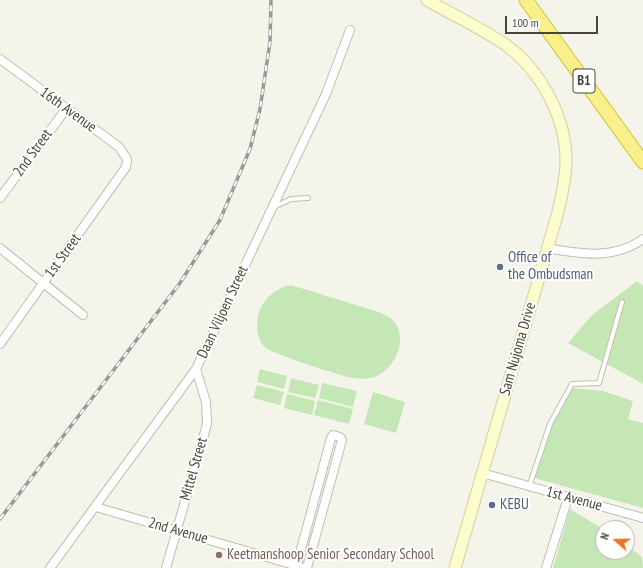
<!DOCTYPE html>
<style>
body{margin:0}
#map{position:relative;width:643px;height:568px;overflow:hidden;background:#f5f4eb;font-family:"PT Sans Narrow",sans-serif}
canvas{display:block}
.north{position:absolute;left:595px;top:520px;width:40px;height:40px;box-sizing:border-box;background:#fff;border:1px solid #b6b5b0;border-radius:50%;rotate:290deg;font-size:11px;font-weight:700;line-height:16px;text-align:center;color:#494639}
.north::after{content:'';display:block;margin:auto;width:14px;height:18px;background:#f07427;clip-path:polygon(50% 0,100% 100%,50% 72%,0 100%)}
.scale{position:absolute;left:505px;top:16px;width:93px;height:18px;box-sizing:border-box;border:2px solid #494639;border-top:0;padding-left:5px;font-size:12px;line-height:14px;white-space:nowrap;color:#494639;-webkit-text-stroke:3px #fff;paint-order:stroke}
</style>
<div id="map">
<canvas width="643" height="568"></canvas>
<div class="north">N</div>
<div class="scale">100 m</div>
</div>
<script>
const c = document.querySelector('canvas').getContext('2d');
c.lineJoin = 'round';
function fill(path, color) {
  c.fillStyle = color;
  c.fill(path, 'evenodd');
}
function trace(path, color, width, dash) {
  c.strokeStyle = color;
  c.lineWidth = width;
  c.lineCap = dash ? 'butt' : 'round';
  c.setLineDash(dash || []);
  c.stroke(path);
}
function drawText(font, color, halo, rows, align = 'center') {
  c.font = font + ' "PT Sans Narrow",sans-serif';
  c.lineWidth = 4;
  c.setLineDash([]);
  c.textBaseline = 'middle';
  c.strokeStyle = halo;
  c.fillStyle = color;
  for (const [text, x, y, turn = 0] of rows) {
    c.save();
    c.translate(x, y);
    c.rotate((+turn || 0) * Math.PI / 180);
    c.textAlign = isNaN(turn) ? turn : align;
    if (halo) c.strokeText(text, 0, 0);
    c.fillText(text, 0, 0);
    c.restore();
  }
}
fill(new Path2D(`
 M637,281L643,286V384L568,343L592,315Z
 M291,285L382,313C387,316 393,319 396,324C408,344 392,373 371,378C365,379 358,379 353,378C341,376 273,354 266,348C257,341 256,327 258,317C261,300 275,288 291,285Z
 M260,369L287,376L284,389L257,382Z
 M291,378L319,385L315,398L288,392Z
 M322,383L357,391L353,407L319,398Z
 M257,385L284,392L280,405L253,398Z
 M573,388L603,391L633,401L628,419L643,423V508L534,478L554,421Z
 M373,392L405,402L396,433L364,424Z
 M287,394L315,401L312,415L284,408Z
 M318,400L353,409L349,424L314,415Z
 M570,509L603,529V552H627V545L642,557L643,568H553Z`), '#c5e7b6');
const service = new Path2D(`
 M274,207L291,199L308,198
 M529,487L550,424L572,384L599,383L622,302`);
const minor = new Path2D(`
 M0,59L119,147L127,159L126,167L0,344
 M0,198L66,109
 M0,248L83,315
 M547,248C580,254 614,260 643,239
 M482,473L643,518
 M96,507L301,567
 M50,568L196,369L326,94L350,30
 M166,568L207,424L206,402L196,369
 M296,568L331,438L333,435L340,437L342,440L307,568
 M546,568L568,498`);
const secondary = new Path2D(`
 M427,0C453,15 481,28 506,45C541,71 566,117 566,161C566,178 562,195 558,212L455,568`);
const trunk = new Path2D(`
 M526,0L643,162`);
trace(service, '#c0beae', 6);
trace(minor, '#c0beae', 10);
trace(secondary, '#d2d09d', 13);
trace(trunk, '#d7c343', 15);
trace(service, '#fff', 4);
trace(minor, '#fff', 8);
trace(secondary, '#fcfccd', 11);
trace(trunk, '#f8f08a', 13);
const rail = new Path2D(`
 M0,519L180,283L220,220L250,149L260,109L270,42L271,0`);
trace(rail, '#999', 3.5);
trace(rail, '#fff', 2, [6]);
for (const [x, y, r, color] of [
 [500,267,4,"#5c6f8a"],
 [492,505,4,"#5c6f8a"],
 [219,555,4,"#8d6e63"]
]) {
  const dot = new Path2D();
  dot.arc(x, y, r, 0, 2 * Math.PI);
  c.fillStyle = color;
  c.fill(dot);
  trace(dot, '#fff', 1.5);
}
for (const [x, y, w] of [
 [584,81,22]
]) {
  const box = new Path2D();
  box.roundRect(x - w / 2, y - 12, w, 24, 3);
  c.fillStyle = '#fff';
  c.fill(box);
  trace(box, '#494639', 1);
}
drawText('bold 14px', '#494639', null, [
 ["B1",584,81]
]);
drawText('15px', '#494639', '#fff', [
 ["16th Avenue",68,110,36],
 ["2nd Street",33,153,-54],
 ["1st Street",63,256,-54],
 ["Daan Viljoen Street",223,312,-65],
 ["Sam Nujoma Drive",518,349,-74],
 ["Mittel Street",194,469,-74],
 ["1st Avenue",574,499,15],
 ["2nd Avenue",178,531,16]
]);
drawText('15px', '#4e5e75', '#fff', [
 ["Office of",508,258],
 ["the Ombudsman",508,275],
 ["KEBU",500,505]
], 'left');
drawText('15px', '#785e54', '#fff', [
 ["Keetmanshoop Senior Secondary School",227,555]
], 'left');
</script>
